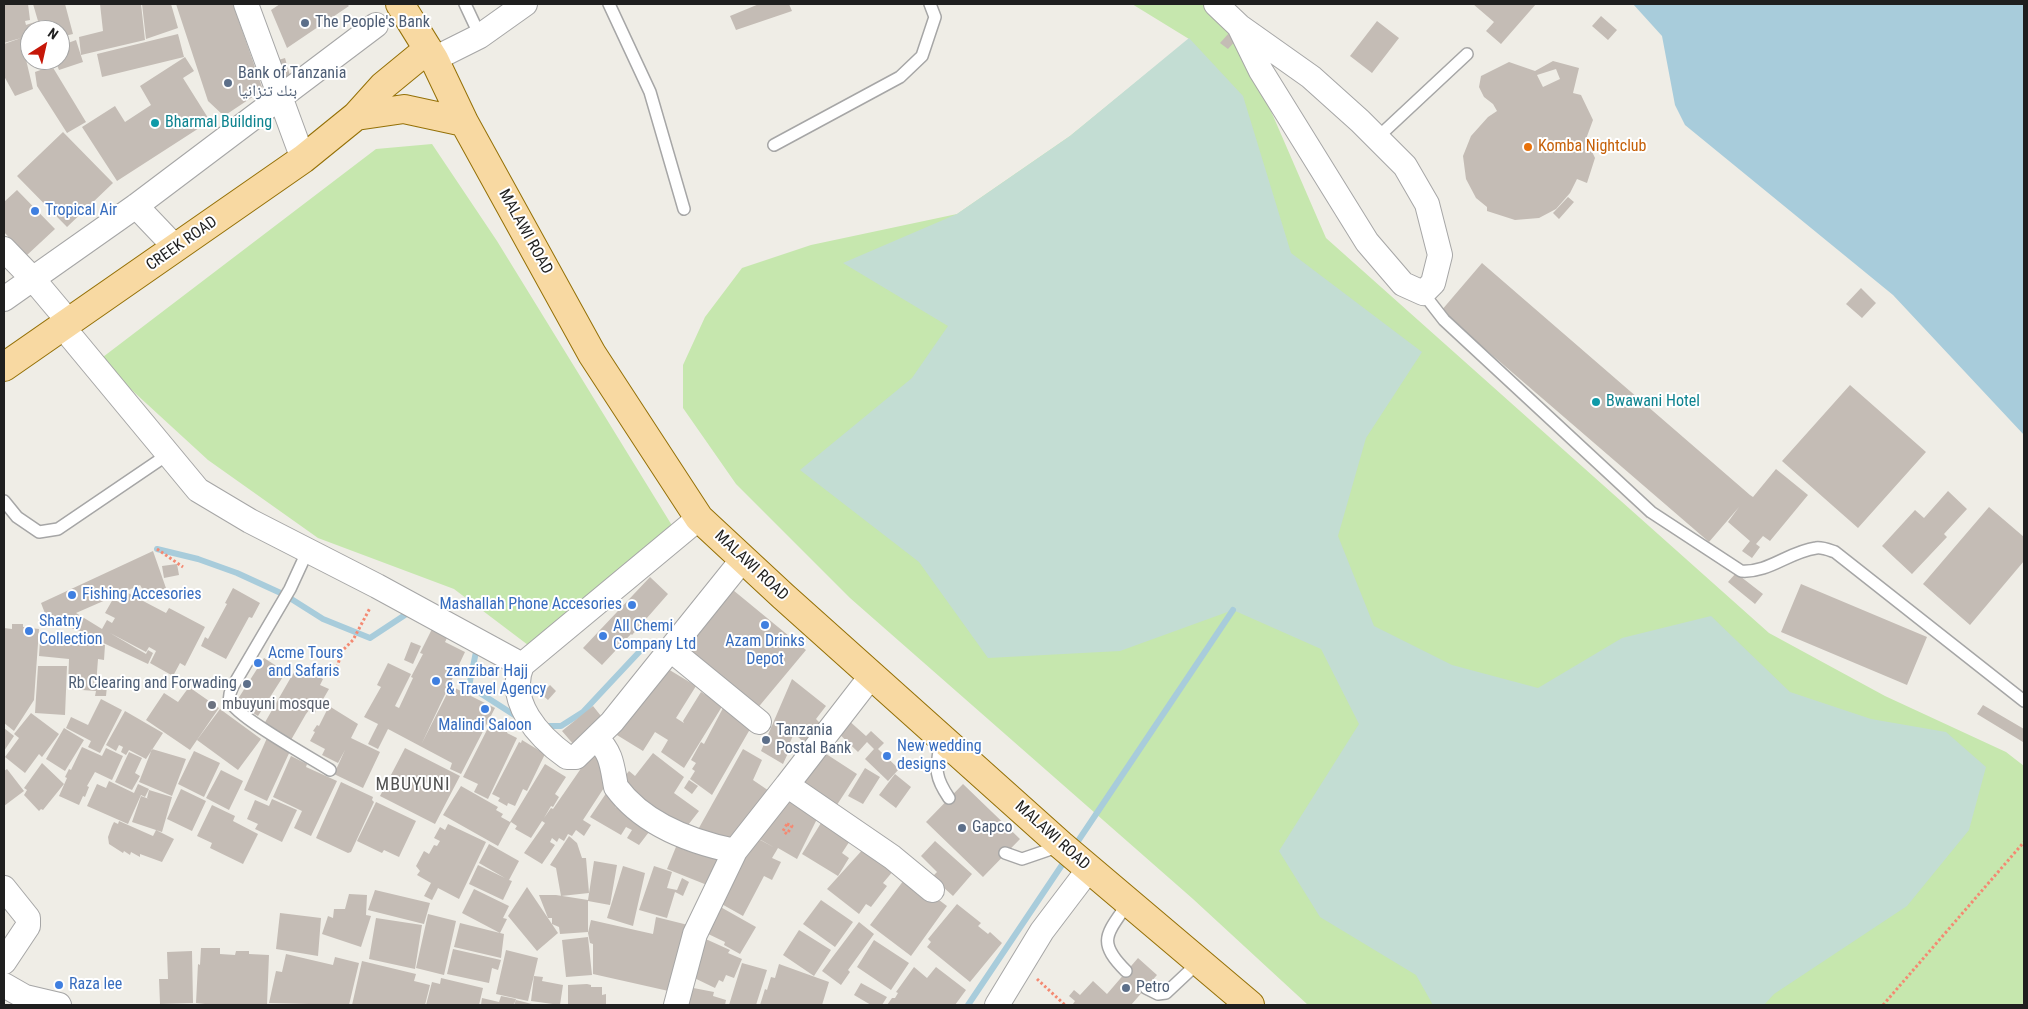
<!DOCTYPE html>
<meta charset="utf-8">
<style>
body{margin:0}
#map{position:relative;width:2028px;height:1009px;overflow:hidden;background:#efede6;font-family:"Roboto Condensed",sans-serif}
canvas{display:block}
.frame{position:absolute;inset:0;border:5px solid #1f1f1f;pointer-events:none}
.north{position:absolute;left:20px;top:20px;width:50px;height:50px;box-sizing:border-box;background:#fff;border:1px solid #a5a5a5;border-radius:50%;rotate:35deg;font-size:14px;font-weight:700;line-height:20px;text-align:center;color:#1f1f1f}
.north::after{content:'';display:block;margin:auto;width:18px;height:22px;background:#c61708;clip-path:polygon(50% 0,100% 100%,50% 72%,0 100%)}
</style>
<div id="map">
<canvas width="2028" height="1009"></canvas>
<div class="frame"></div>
<div class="north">N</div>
</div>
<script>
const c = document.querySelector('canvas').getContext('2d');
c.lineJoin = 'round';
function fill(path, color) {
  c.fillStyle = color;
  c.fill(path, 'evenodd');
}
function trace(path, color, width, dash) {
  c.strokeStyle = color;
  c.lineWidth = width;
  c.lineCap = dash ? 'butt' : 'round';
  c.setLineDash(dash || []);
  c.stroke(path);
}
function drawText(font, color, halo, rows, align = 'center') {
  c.font = font + ' "Roboto Condensed","Noto Naskh Arabic",sans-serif';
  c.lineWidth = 4;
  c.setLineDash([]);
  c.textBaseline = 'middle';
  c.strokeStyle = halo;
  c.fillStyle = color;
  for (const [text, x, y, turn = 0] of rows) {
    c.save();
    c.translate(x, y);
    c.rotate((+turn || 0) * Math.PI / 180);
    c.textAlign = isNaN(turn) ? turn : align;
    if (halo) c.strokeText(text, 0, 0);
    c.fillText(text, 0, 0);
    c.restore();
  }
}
fill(new Path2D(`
 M1132,4H1207L1235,28L1326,238L1769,633L1885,696L2006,752L2024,766V1005H1308L1193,899L850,598L736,484L683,408V365L705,317L742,268L811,245L957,214L1070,136L1189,39Z
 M432,144L497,241L676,532L528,645L454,589L318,538L208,460L99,360L376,149Z`), '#c6e7ae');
fill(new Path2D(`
 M1189,38L1243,96L1291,253L1422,352L1366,438L1338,536L1374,626L1452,665L1538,688L1622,638L1711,616L1790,692L1871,719L1946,732L1986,767L1969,830L1907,906L1774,994L1764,1005H1433L1416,975L1320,917L1279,851L1359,724L1321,649L1233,610L1120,651L988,658L919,562L800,470L912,378L948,326L843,263L957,214L1070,136Z`), '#c3ddd3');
fill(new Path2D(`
 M1633,4H2024V435L1893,295L1685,125L1675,105L1662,36Z`), '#a8ccdb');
trace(new Path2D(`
 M157,549L198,559L237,573L285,595L323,619L370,638L411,611
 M477,647L469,686L519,718
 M542,726H561L583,712L641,650
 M1074,847L1233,610
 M968,1005L1066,859`), '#a8ccdb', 6);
fill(new Path2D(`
 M4,4H28L30,20L25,21L26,25L38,21L33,4H65L73,34L60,37V30H30V45L23,47L33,89L15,96L4,76V44L21,38L4,43Z
 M100,4H141L145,40L81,55L79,37L103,31Z
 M142,4H171L178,28L146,39Z
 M176,4H233L263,90L224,116L208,101Z
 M280,4H347L349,6L287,48L271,10Z
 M759,4H789L792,11L736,30L730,16Z
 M1473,4H1536L1501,44L1486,31L1494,22Z
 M1601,16L1617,30L1608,40L1592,26Z
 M1377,21L1399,38L1372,73L1350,56Z
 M1229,33L1237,39L1228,49L1220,43Z
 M178,34L184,57L102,77L97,54Z
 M76,40L83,62L59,70L57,65L52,66L86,122L67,133L37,86L35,72L46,68L43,60H60V46Z
 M185,57L194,71L183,78L210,121L117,181L82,127L115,106L125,122L151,105L140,86Z
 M285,58L293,86L280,90L272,62Z
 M1553,61L1579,68L1573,93L1581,95L1593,120L1586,139L1595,158L1587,183L1577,179L1570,193L1556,209L1539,218L1515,220L1487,211V207L1476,198L1466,179L1463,156L1471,136L1488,117L1497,111L1493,104L1484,97L1479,87L1481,76L1509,62L1535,71ZM1556,69L1560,79L1543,87L1537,75Z
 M63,132L113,183L67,227L17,176Z
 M17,190L55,229L26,256L4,232V202Z
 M1568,197L1574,202L1559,219L1553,213Z
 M1482,263L1750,495L1753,497L1776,469L1808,495L1770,541L1763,536L1756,544L1760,547L1752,558L1742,551L1750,541L1728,522L1739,507L1709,542L1441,311Z
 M1861,288L1876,303L1862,318L1846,304Z
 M1850,385L1926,452L1858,528L1782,461Z
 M1948,491L1967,509L1944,534L1947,537L1912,574L1882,546L1915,510L1924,518Z
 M1989,507L2024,537V561L1970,625L1923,584Z
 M153,551L167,591L148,599L140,585L76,613L102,629L107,620L112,623L115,618L105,613L113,599L121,603L126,592L166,613L169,608L205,627L185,666L180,663L173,676L150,663L156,651L149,647L146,652L110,633L146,654L148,650L153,653L148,664L46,616L41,603Z
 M177,564L179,575L164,578L162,566Z
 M1736,573L1763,594L1755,604L1728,582Z
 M650,577L668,594L632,635L631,634L602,665L583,648Z
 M1801,584L1927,637L1907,685L1781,632Z
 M233,588L260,603L252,618L249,617L226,659L201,646L205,637L208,639L227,604L225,603Z
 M733,590L806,650L756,710L681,646Z
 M12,624H23V627L39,629L34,700L14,731L4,723V628L12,629Z
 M434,625L450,632L445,642L465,652L422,743L451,686L495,708L461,774L450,769L452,763L388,729L378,749L368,744L378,724L364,717L381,687L377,685L388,663L411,674L395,706L399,708L413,678L411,677L423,654L420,653Z
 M63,637L78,638L77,642L105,645L104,660L98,659L96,685L107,686L106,696H95L96,691L68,689L69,659L39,656L40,641L63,643Z
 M411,642L421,646L413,664L404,660Z
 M264,658L286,672L258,716L236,702Z
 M298,665L323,679L320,685L329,689L315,713L310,709L306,714L291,740L264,724Z
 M38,666H67L65,715L35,713Z
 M663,666L696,686L676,718L684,723L683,721L701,692L723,705L684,768L661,752L668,740L655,732L643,751L612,732Z
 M792,679L826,706L816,719L822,725L810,748L797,736L802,730L797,727L786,751L788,753L783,764L761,751Z
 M550,685L556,691L548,700L541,694Z
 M189,687L219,708L190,750L146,720L164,693L178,702Z
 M101,699L122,710L100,753L88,747L91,741L66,728L71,717L88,725Z
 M1983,705L2024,729L2023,742L1977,714Z
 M329,706L358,724L351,738L380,752L363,788L334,774L345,750L338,763L322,755L325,749L310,741L315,732L313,731L317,725L319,726Z
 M593,706L605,721L574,745L562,731Z
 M723,708L753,724L712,795L690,779L695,771L692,769L696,763L691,760L701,742L704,744Z
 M220,709L261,739L238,770L197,740Z
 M125,711L163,733L146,759L129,750L126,755L121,752L123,747L119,745L116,751L106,745Z
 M31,713L59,734L42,757L39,754L25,773L5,757L19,738L14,734Z
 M847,719L866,736L871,731L884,743L878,749L899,769L888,781L865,759L874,749L867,742L858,752L835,730Z
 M490,724L508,730L507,733L517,738L488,799L474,792L478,784L463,777Z
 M4,728L14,736L4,751Z
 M64,728L84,740L65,771L46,759Z
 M267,738L291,749L267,801L244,790Z
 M522,740L545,754L527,791L523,789L515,806L508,803L507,806L498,801L500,798L492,794L519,742L521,743Z
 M82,747L102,756L106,748L123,756L112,780L95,772L87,786L89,787L85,797L83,796L79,805L59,796L67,778L65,777L69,769L71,770Z
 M405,748L460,776L435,824L380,796ZM420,779L432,786L429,791L417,784Z
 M817,748L857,774L833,811L793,784Z
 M152,749L186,759L172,796L139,782Z
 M743,749L762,760L753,780L775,795L735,843L695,835Z
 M194,751L220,763L204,797L178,784Z
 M593,751L613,774L583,820L591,825L584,836L576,830L572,836L568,834L564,841L559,838L557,842L552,838L550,842L555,845L542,864L524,853L545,823L542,821L531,838L515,829L517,826L511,822L498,846L443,815L461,786L498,807L496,810L503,814L501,817L510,822L545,764L566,777L555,794L559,797L553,807L551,806L544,818L551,808L553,809Z
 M129,752L142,758L135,773L140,776L132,790L115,782Z
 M653,753L684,777L674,793L699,811L681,834L617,786L629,771L635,776Z
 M291,756L307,764L306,767L337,781L311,836L294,828L302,811L273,797Z
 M42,763L64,784L43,810L41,809L39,811L24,795L27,790L24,788Z
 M865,768L880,777L863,804L848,796Z
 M7,769L24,791L4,806V771Z
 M221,770L243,781L229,810L206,798Z
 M895,774L911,787L896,808L879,795Z
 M689,780L698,786L692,794L684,788Z
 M109,781L134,793L138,784L149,789L145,797L141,795L128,824L87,806L97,784L106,788Z
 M341,782L373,797L372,800L374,802L351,852L348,853L316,838Z
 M963,784L1020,839L983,877L926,822Z
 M181,789L206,801L192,831L167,819Z
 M609,789L621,797L615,807L618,808L619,805L652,828L639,845L627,838L632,830L626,827L621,835L590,817Z
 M149,790L172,797L162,832L132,822L141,796L149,799L147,798Z
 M784,796L818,817L797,859L778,848L772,858L781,862L772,880L764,876L743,916L718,902L753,836L775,848L754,836Z
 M272,799L297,810L282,842L255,829L258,824L247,819L255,800L269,806Z
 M376,802L416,821L399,857L384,850L382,853L357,841Z
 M212,805L235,816L233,821L258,834L243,864L210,848L212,843L197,836Z
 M824,818L853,836L842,853L849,858L838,876L802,854Z
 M119,821L153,836L156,830L174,839L162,862L140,854V857L131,852L130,855L124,851L123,853L109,844L108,837L112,826L114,822L118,824Z
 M448,824L486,842L459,899L438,888L432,900L424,896L431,883L417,875L420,871L416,866L424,851L429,854L434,845L437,846L440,841L434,838L440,827L445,830Z
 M569,836L577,843L582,858H586L589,893L561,896L556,868L550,865Z
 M680,837L725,854L712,887L667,869Z
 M935,841L972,874L953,896L932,877L937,872L921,856Z
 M489,844L519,861L509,880L512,881L503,900L469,884L478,865L505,878L479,863Z
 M865,847L894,870L883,883L887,886L871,907L866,904L859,914L827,889Z
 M594,861L617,865L610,905L588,901V932L560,934L559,927L552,924V918H548L539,895H556L588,900Z
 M623,866L645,873L633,926L607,918Z
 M654,866L672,872L667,888L677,890L682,878L689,882L683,896L675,892L667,918L639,910Z
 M907,876L947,906L911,956L870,925Z
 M527,887L558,933L537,951L508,916Z
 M474,889L509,906L503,918L507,919L500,933L462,913Z
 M375,890L430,903L424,924L368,910Z
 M349,894L367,895L366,915L371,916L361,947L322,934L328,916L333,918L334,909H345Z
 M821,900L853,922L835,947L803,924Z
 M957,904L981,923L978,926L988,934L990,932L1002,943L970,982L927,947L931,942L928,939Z
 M717,905L756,927L740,954L724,945L725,942L702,931Z
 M280,913L321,918L318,956L276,949Z
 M428,914L456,921L444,975L416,968Z
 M656,917L692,926L673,992L593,974V944L590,943L588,933L591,920L653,934Z
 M376,918L422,925L415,969L369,959Z
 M859,922L874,934L848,970L850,972L841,985L822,971Z
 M460,923L504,934L501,958L454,947Z
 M799,930L831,950L814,976L783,955Z
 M699,936L730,950L728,953L742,959L734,978L726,975L723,982L719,980L715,988L686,974Z
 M588,937L592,975L566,977L562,940Z
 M874,940L909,963L891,990L857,967Z
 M201,948H220V954L235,955L236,951H249V954L269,955L267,1005H214L196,1003L198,964L200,965Z
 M453,949L501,960L498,970L492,968L489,983L447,974Z
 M506,950L538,958L528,1001L496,994Z
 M192,951L193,1003L160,1004L159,979H168L167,952Z
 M286,954L333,965L335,957L359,963L349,1005L269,1003L276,971L282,972Z
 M1138,958L1157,975L1131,1005L1073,1004L1075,1001L1069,996L1074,990L1080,995L1093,981L1107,994Z
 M362,961L416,974L414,981L430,985L425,1005H352Z
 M742,963L767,970L756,1005H729Z
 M779,964L829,982L822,1005H760L765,989L767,990L771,977L775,978Z
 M914,967L927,978L936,967L966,990L955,1005H887L892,998H895L898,993L896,992Z
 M534,976L543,977L542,981L563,985L560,1005L531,1001Z
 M441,978L483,988L479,1005H426L432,982L440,984Z
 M861,983L887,997L882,1005H871L854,995Z
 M587,984L591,985V987H602V995L606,994V1005H568V985Z
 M683,986L714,992L713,996L726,1000L725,1005H679Z
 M501,996L516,999L515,1002L513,1005H481L482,998L499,1002Z
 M516,1000L536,1005H514Z`), '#c4bcb5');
const service = new Path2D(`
 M465,4L480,36
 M609,4L650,92L684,209
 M1377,138L1467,54
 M774,145L900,77L922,56L935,17L930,4
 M1423,293L1444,320L1651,512L1741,571C1769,573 1788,552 1816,548C1822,547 1829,550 1835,552L2024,701
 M4,501L17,517L39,532L58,529L167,455
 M308,550L290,589L233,686C231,691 228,695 230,701C235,716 313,759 330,770
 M941,739C937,767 932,773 949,798
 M1005,853L1022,859L1060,846
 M1126,971C1096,941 1107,934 1128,903
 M1146,988L1158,994L1166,993L1199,962`);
const minor = new Path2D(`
 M246,4L303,159
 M1216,4L1239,26L1311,77L1360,121L1405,166L1427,204L1440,255L1433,283L1423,293L1403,284L1367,242L1261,71L1239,26
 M434,59L480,36L525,4
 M136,206L176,248
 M4,249L33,279L70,323
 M4,299L136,206L376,25
 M62,326L198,490L250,521L377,586L522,665
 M699,518L522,665C506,702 539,737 567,757H576L612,722L743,559
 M671,650L759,722
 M872,675L787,785L892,857L932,890
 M596,738C612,753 612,766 616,787C643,824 691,842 735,851
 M4,888L28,918V926L4,962
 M4,985L25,997L59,1005
 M676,1005L695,934L735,851L787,785
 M997,1005L1042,931L1089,869`);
const primary = new Path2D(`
 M400,4L434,59L464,122L592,354L699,518L783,596L1061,845L1250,1005
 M356,116L404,109L464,122
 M4,367L303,159L356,116L383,86L428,49`);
trace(service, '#a6a6a6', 14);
trace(minor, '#a6a6a6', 26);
trace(primary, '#947006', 30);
trace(new Path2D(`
 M157,549L183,567
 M334,677L342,651L353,640L370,608
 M787,824L792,826L787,834L783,831Z
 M1037,979L1065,1005
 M1883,1005L2024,842`), '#f48972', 3, [2.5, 2.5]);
trace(service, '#fff', 11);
trace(minor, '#fff', 24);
trace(primary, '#f8d9a2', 28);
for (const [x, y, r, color] of [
 [305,23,5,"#5c6f8a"],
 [228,83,5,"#5c6f8a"],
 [155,123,5,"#0f9aa8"],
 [1528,147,5,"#e8710a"],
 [35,211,5,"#3f7fe0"],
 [1596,402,5,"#0f9aa8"],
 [72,595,5,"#3f7fe0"],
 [632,605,5,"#3f7fe0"],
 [765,625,5,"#3f7fe0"],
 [29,631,5,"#3f7fe0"],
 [603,636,5,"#3f7fe0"],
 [258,663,5,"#3f7fe0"],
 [436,681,5,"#3f7fe0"],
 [247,684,5,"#5c6f8a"],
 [212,705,5,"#6b7280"],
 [485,709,5,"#3f7fe0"],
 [766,740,5,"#5c6f8a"],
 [887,756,5,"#3f7fe0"],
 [962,828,5,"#5c6f8a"],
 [59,985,5,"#3f7fe0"],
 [1126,988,5,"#5c6f8a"]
]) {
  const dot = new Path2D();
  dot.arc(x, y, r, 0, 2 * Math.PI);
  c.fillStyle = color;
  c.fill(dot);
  trace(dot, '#fff', 2);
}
drawText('16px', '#4e5e75', '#fff', [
 ["The People's Bank",315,23],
 ["Bank of Tanzania",238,74],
 ["بنك تنزانيا",238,92],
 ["Rb Clearing and Forwading",237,684,"right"],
 ["Tanzania",776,731],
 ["Postal Bank",776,749],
 ["Gapco",972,828],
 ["Petro",1136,988]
], 'left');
drawText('16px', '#0d838f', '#fff', [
 ["Bharmal Building",165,123],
 ["Bwawani Hotel",1606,402]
], 'left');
drawText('16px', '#c56008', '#fff', [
 ["Komba Nightclub",1538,147]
], 'left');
drawText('16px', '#366cbe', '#fff', [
 ["Tropical Air",45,211],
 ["Fishing Accesories",82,595],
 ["Mashallah Phone Accesories",622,605,"right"],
 ["Shatny",39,622],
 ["Collection",39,640],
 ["All Chemi",613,627],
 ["Company Ltd",613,645],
 ["Azam Drinks",765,642,"center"],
 ["Depot",765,660,"center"],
 ["Acme Tours",268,654],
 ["and Safaris",268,672],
 ["zanzibar Hajj",446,672],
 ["& Travel Agency",446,690],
 ["Malindi Saloon",485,726,"center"],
 ["New wedding",897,747],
 ["designs",897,765],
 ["Raza lee",69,985]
], 'left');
drawText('16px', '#1f1f1f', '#fff', [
 ["MALAWI ROAD",525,232,61],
 ["CREEK ROAD",182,244,-35],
 ["MALAWI ROAD",751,566,43],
 ["MALAWI ROAD",1052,836,42]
]);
drawText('16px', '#5b616d', '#fff', [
 ["mbuyuni mosque",222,705]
], 'left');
c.letterSpacing = '1px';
drawText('18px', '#525252', '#fff', [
 ["MBUYUNI",413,785]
]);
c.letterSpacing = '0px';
</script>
